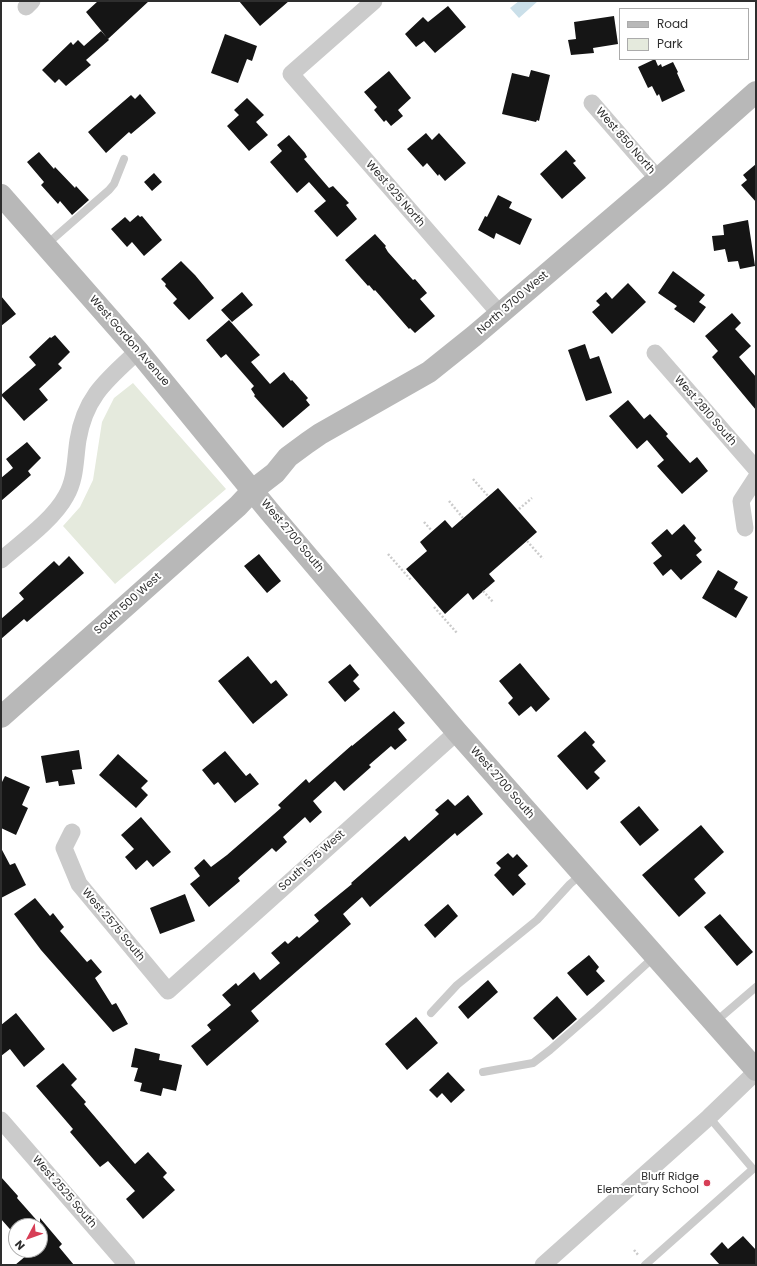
<!DOCTYPE html>
<style>
body{margin:0}
#map{position:relative;width:757px;height:1266px;overflow:hidden;background:#fff;font-family:Poppins,sans-serif}
canvas{display:block}
.frame{position:absolute;inset:0;border:2px solid #2e2e2e;pointer-events:none}
.legend{position:absolute;left:619px;top:8px;width:130px;height:52px;box-sizing:border-box;background:#fff;border:1px solid #ababab;margin:0;padding:5px 7px;list-style:none;font-size:12px;color:#2e2e2e}
.legend li{display:flex;align-items:center;gap:8px;height:20px}
.legend b{width:20px;border:1px solid #ababab}
.north{position:absolute;left:8px;top:1218px;width:40px;height:40px;box-sizing:border-box;background:#fff;border:1px solid #ababab;border-radius:50%;rotate:229deg;font-size:11px;font-weight:700;line-height:16px;text-align:center;color:#2e2e2e}
.north::after{content:'';display:block;margin:auto;width:14px;height:18px;background:#d73e56;clip-path:polygon(50% 0,100% 100%,50% 72%,0 100%)}
</style>
<div id="map">
<canvas width="757" height="1266"></canvas>
<div class="frame"></div>
<ul class="legend">
<li><b style="height:5px;background:#b8b8b8"></b>Road</li>
<li><b style="height:11px;background:#e5eadd"></b>Park</li>
</ul>
<div class="north">N</div>
</div>
<script>
const c = document.querySelector('canvas').getContext('2d');
c.lineJoin = 'round';
function fill(path, color) {
  c.fillStyle = color;
  c.fill(path, 'evenodd');
}
function trace(path, color, width, dash) {
  c.strokeStyle = color;
  c.lineWidth = width;
  c.lineCap = dash ? 'butt' : 'round';
  c.setLineDash(dash || []);
  c.stroke(path);
}
function drawText(font, color, halo, rows, align = 'center') {
  c.font = font + ' Poppins,sans-serif';
  c.lineWidth = 4;
  c.setLineDash([]);
  c.textBaseline = 'middle';
  c.strokeStyle = halo;
  c.fillStyle = color;
  for (const [text, x, y, turn = 0] of rows) {
    c.save();
    c.translate(x, y);
    c.rotate((+turn || 0) * Math.PI / 180);
    c.textAlign = isNaN(turn) ? turn : align;
    if (halo) c.strokeText(text, 0, 0);
    c.fillText(text, 0, 0);
    c.restore();
  }
}
fill(new Path2D(`
 M133,383L226,489L115,584L63,526L80,507L93,480L102,422L114,398Z`), '#e5eadd');
fill(new Path2D(`
 M519,1H538L519,18L510,8Z`), '#cadfe9');
fill(new Path2D(`
 M98,1H149L108,39L86,12Z
 M239,1H289L260,26Z
 M448,6L466,27L435,53L424,41L416,47L405,34L423,17L428,22Z
 M614,16L618,44L593,48L594,53L571,55L568,40L576,39L574,22Z
 M101,31L109,40L86,60L91,65L66,86L59,79L55,83L42,70L71,42L73,45L78,40L84,46Z
 M225,34L257,46L252,61L247,59L238,83L211,73Z
 M655,59L658,66L661,64L662,67L673,62L678,72L677,73L685,91L662,102L659,94L657,96L652,86L648,88L638,67Z
 M531,70L550,75L539,121L537,120L536,122L502,114L512,73L529,77Z
 M389,71L411,98L398,110L403,116L391,126L386,120L384,122L374,110L377,107L364,92Z
 M140,94L156,113L131,134L129,132L106,153L88,132L131,95L135,99Z
 M247,98L264,115L256,122L268,135L249,151L227,126L239,115L234,110Z
 M426,133L432,140L439,133L466,163L445,181L439,174L438,176L427,163L423,167L407,149Z
 M289,135L305,153L307,157L304,159L329,188L333,186L349,203L346,205L357,219L337,237L314,211L326,201L309,182L297,193L270,162L282,151L277,145Z
 M566,150L576,161L573,163L586,178L562,199L540,174Z
 M39,152L54,169L55,167L75,188L76,186L89,200L72,215L60,201L58,204L41,185L44,182L27,162Z
 M756,164V202L741,185L747,180L743,175Z
 M154,173L162,182L152,191L144,182Z
 M498,195L512,202L509,208L532,219L520,245L496,233L494,239L478,230L485,216L487,217Z
 M138,215L140,217L142,216L162,240L144,256L132,242L127,247L111,229L125,217L130,222Z
 M748,220L755,266L740,269L738,261L728,262L725,249L714,251L712,236L724,235L723,225Z
 M375,234L386,246L385,247L388,252L413,280L415,279L427,293L420,299L435,316L415,333L410,328L409,329L375,290L374,291L369,285L368,286L345,260Z
 M181,261L195,275L214,298L189,320L173,303L177,299L165,286L166,284L161,279Z
 M673,271L705,295L699,302L706,307L694,323L674,309L677,306L658,293Z
 M628,283L646,302L612,334L592,312L600,305L596,301L606,292L612,299Z
 M242,292L253,305L232,322L221,310Z
 M1,296L16,314L1,326Z
 M732,313L741,323L735,329L751,346L739,357L756,377V410L712,357L718,351L705,336Z
 M229,320L260,355L251,362L270,384L284,372L291,381L292,380L308,398L306,400L310,405L283,428L254,396L255,395L251,389L254,386L226,354L221,358L206,340Z
 M55,335L70,352L58,364L62,368L39,389L48,400L24,421L1,395L36,365L29,357L50,337L51,338Z
 M585,344L590,359L599,356L612,393L586,401L568,350Z
 M628,400L644,419L650,414L668,434L666,436L690,463L697,457L708,471L682,494L657,466L664,460L647,440L637,449L609,416Z
 M27,442L41,458L28,471L31,475L1,501V478L13,468L6,459Z
 M498,488L537,532L489,574L495,581L473,600L468,593L445,614L406,569L427,551L420,542L445,520L452,528Z
 M684,524L696,538L694,541L702,550L696,555L702,562L681,580L671,569L663,576L653,563L662,556L651,543L667,529L672,535Z
 M259,554L281,581L267,593L244,566Z
 M69,556L84,573L27,622L24,619L1,639V619L24,599L19,593L54,561L59,566Z
 M718,570L738,582L734,589L748,597L736,618L702,598Z
 M248,656L271,684L276,680L288,695L253,724L218,681Z
 M520,663L550,699L536,712L531,706L519,716L508,703L513,698L499,681Z
 M350,664L359,675L353,681L360,689L345,702L328,682Z
 M394,711L405,723L398,729L407,740L395,750L391,746L369,765L371,767L344,791L335,781L313,801L322,812L310,823L305,817L283,837L287,842L276,852L272,848L238,878L240,881L209,907L190,884L200,876L194,868L204,859L211,867L227,855L281,808L278,805L306,779L309,783L352,745V746Z
 M585,731L595,742L592,745L606,761L594,772L600,778L587,790L557,756Z
 M79,750L82,769L72,770L75,784L59,786L58,781L46,783L41,756Z
 M225,751L246,776L250,773L259,784L235,803L218,782L214,785L202,770Z
 M118,754L148,781L141,788L148,795L136,808L99,775Z
 M5,776L30,787L22,805L28,808L16,835L1,828V784Z
 M468,795L483,814L457,836L455,833L370,907L362,897L343,914L351,924L251,1011L259,1021L207,1066L191,1046L211,1030L207,1025L231,1005L222,995L236,983L238,986L254,972L260,980L280,963L271,953L285,941L288,944L297,936L299,938L319,921L314,915L352,884L351,883L405,836L409,841L439,814L435,810L448,799L455,806Z
 M639,806L659,830L640,846L620,822Z
 M141,817L171,852L153,867L147,860L136,870L125,857L134,849L121,835Z
 M701,825L724,852L694,879L706,893L679,917L642,875Z
 M1,848L10,865L15,863L26,885L1,898Z
 M508,853L513,858L517,854L528,866L518,875L526,884L513,896L494,875L501,868L496,863Z
 M185,894L195,921L160,934L150,908Z
 M35,898L50,916L53,913L64,927L60,931L87,962L91,959L102,972L95,978L112,1005L116,1003L128,1024L113,1032L41,950L14,914Z
 M448,904L458,916L435,938L424,925Z
 M720,914L753,952L737,966L704,927Z
 M589,955L599,967L596,971L605,981L587,996L567,973Z
 M488,980L498,992L468,1019L458,1007Z
 M557,996L577,1019L553,1040L533,1018Z
 M16,1013L45,1049L24,1067L10,1049L1,1056V1025Z
 M416,1017L438,1043L407,1070L385,1044Z
 M135,1048L160,1054L159,1060L182,1065L176,1091L163,1088L161,1096L140,1091L142,1083L134,1081L138,1068L131,1067Z
 M63,1063L77,1079L71,1085L86,1102L84,1104L135,1164L148,1152L167,1173L163,1177L175,1190L143,1219L126,1199L135,1191L108,1161L100,1167L70,1132L73,1129L36,1086Z
 M448,1072L465,1090L451,1103L442,1093L437,1098L429,1090Z
 M1,1177L18,1196L17,1198L40,1224V1218L62,1244L59,1247L74,1265H15L33,1250H40V1226H16V1236L1,1219Z
 M743,1236L756,1250V1265H720L710,1254L722,1242L728,1249Z`), '#151515');
trace(new Path2D(`
 M473,479L488,496
 M449,501L463,518
 M519,509L532,498
 M424,522L432,531
 M527,541L543,559
 M388,554L411,580
 M483,591L493,602
 M434,607L457,633
 M634,1250L639,1256`), '#cbcbcb', 2.5, [2, 2]);
trace(new Path2D(`
 M46,245L109,190L114,184L124,159
 M431,1013L457,985L537,920L570,884L582,874
 M714,1023L756,987
 M483,1072L533,1063L550,1050L597,1009L654,957
 M645,1265L753,1169L709,1117`), '#cbcbcb', 8);
trace(new Path2D(`
 M374,1L291,74L500,314
 M26,7L32,1
 M592,103L658,179
 M655,353L756,469
 M745,528L741,501L756,478
 M1,560C22,542 53,520 66,496C76,479 75,459 78,440C85,396 108,379 138,351
 M72,832L64,848L79,884L168,991L457,732
 M1,1120L127,1265
 M543,1265L709,1117L756,1072`), '#cbcbcb', 17);
trace(new Path2D(`
 M1,195L138,351L269,511L457,732L756,1070
 M1,717L238,506L253,490L275,473L288,457L307,443L320,434L429,372L474,336L658,179L756,92`), '#b8b8b8', 22);
for (const [x, y, r, color] of [
 [707,1183,4,"#d73e56"]
]) {
  const dot = new Path2D();
  dot.arc(x, y, r, 0, 2 * Math.PI);
  c.fillStyle = color;
  c.fill(dot);
  trace(dot, '#fff', 1.5);
}
drawText('11px', '#2e2e2e', '#fff', [
 ["West 850 North",625,141,49],
 ["West 925 North",395,194,49],
 ["North 3700 West",513,303,-41],
 ["West Gordon Avenue",129,341,49],
 ["West 2810 South",705,411,49],
 ["West 2700 South",292,536,50],
 ["South 500 West",128,604,-42],
 ["West 2700 South",502,783,49],
 ["South 575 West",312,861,-42],
 ["West 2575 South",113,925,50],
 ["West 2525 South",64,1192,49]
]);
drawText('11px', '#2e2e2e', '#fff', [
 ["Bluff Ridge",699,1177],
 ["Elementary School",699,1190]
], 'right');
</script>
